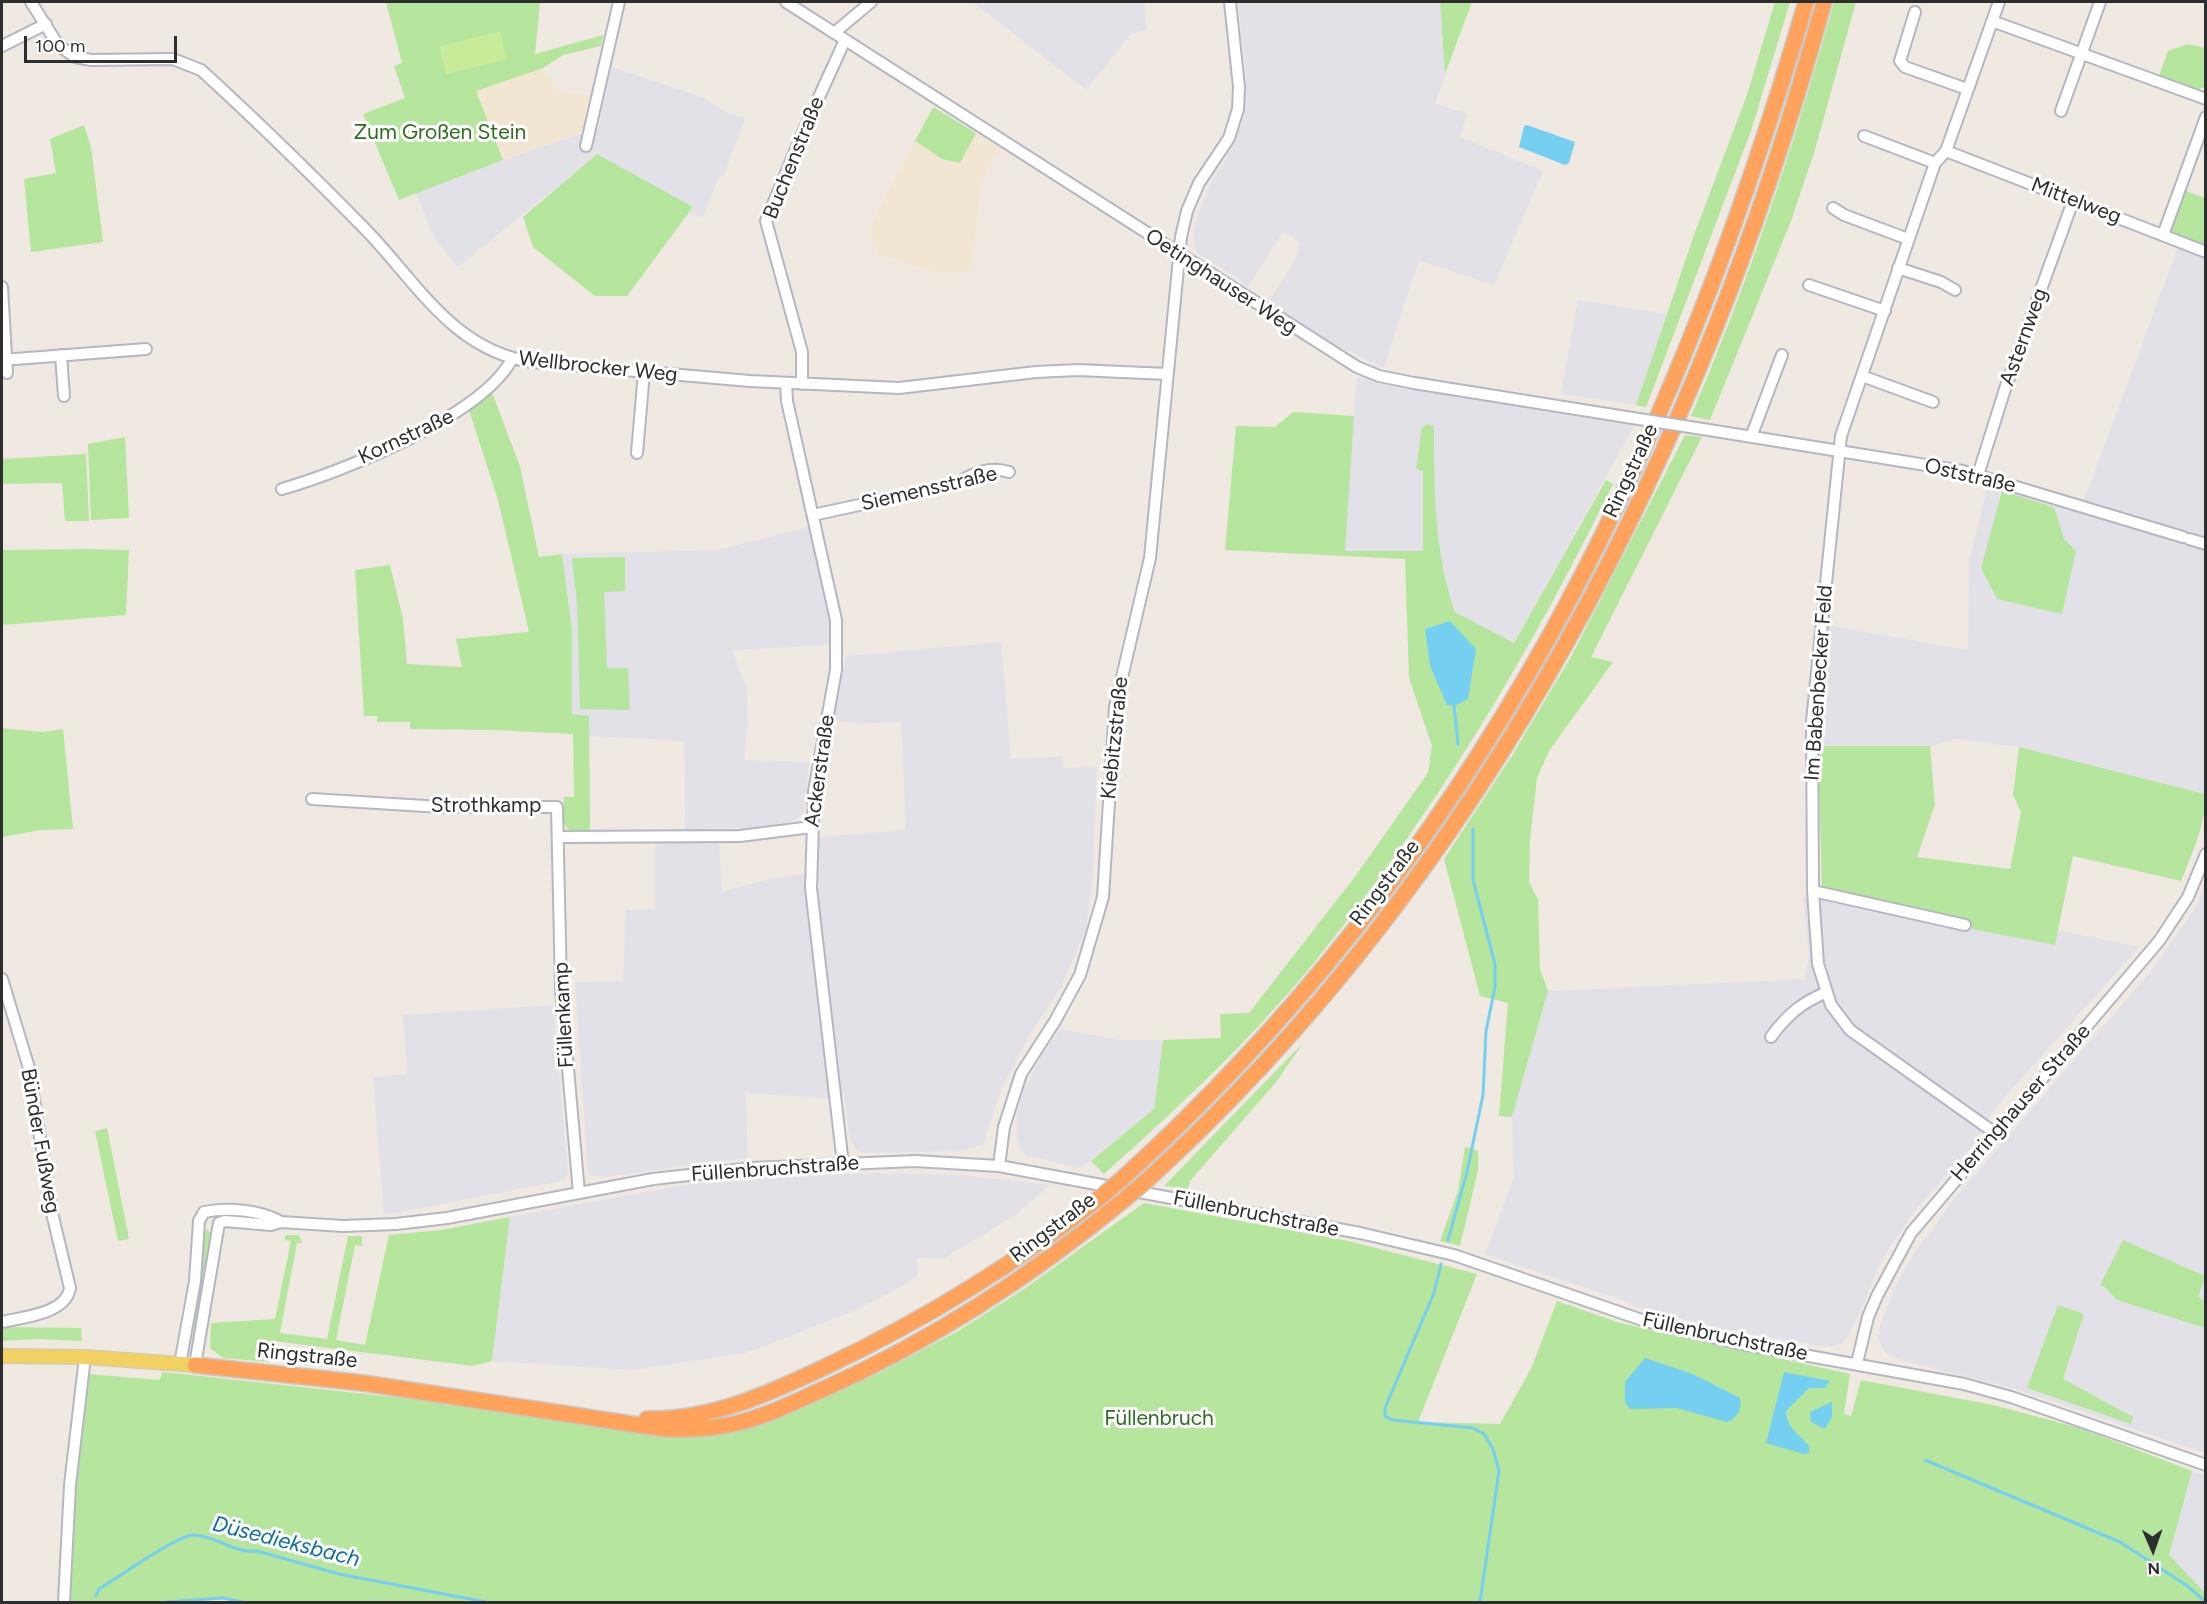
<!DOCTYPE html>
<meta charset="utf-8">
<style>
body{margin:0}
#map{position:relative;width:2207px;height:1604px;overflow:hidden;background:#efe9e1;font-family:Figtree,sans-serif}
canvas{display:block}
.frame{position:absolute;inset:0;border:3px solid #2e2e2e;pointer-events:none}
.north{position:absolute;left:2123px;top:1520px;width:60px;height:60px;-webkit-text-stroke:4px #fff;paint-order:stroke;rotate:178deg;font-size:16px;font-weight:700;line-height:24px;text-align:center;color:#2e2e2e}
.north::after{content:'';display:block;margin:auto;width:21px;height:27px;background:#2e2e2e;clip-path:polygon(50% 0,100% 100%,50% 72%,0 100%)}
.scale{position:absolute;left:24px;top:36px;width:153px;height:27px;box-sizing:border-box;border:3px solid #2e2e2e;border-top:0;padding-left:8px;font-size:18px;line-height:21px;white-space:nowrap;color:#2e2e2e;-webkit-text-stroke:4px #fff;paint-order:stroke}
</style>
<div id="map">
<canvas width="2207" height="1604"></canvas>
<div class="frame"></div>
<div class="north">N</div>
<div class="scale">100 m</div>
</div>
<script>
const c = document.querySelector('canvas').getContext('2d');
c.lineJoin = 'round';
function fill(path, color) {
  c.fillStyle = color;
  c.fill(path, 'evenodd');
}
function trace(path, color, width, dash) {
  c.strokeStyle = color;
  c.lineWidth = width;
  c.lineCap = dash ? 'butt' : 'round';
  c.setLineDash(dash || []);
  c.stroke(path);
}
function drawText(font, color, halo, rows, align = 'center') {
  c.font = font + ' Figtree,sans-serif';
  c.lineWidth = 6;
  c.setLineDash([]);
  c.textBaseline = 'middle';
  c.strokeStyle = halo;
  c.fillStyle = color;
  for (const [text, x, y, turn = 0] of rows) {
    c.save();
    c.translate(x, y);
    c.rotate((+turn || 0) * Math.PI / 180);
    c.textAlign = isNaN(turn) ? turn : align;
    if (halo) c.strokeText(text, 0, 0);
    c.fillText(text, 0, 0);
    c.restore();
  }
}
fill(new Path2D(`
 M973,2H1144L1147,30L1131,34L1086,90Z
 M1238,2H1440L1445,74L1435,103L1467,114L1460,137L1543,171L1494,285L1419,260L1384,368L1319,337L1268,303L1296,258L1300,242L1284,231L1247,288L1239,279L1196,252L1193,228L1210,185L1232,148L1244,117L1246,74Z
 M612,67L702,97L726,112L745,118L723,177L719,176L703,217L689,214L693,208L597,154L458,267L435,239L416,193L503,160L598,128Z
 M2178,247L2205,257V794L2019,747L1953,739L1930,746H1818L1826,625L1968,650L1969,562L1988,485L2054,507L2085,498Z
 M1578,300L1667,314L1636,405L1561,394Z
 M1357,377L1379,384L1634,426L1514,643L1455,612L1445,584L1439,552L1344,551Z
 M808,527L829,619L830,645L732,650L747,690L748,723L744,760L809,762L803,814L792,821L756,828L685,829L684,741L589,736V716L572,715V630L562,554L718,550Z
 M1001,642L1011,759L1063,756V768L1097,767L1092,884L1086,929L1062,985L1029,1036L1001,1090L984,1143L964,1151L865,1153L856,1149L850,1140L844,1093L828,1098L746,1093L748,1158L603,1177L591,1175L588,1172L575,982L623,981L626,910L655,909V840H719L722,892L772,878L819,873L818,837L906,830L901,722L861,724L833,720L846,656Z
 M2205,886V1453L2016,1389L1900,1360L1886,1353L1878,1340L1880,1326L1893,1291L1912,1256L1955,1198L2151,971L2195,909ZM2058,1305L2084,1315L2063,1379Z
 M1803,897H1826L2055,945L2058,930L2139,947L1997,1106L1972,1146L1911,1215L1882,1260L1849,1336L1841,1344L1827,1347L1727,1330L1636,1308L1628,1302L1485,1254L1514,1177L1512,1117L1548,991L1805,979L1809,955Z
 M553,1005L568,1173L565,1180L384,1215L373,1077L407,1074L403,1015Z
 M1060,1029L1120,1040H1163L1154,1109L1081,1168L1027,1156L1021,1151L1017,1139V1115L1022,1094L1041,1056Z
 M876,1173L963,1175L1050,1185L1017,1214L943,1259L918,1258L917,1276L895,1290L850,1313L745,1353L633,1370L492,1361L510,1217L683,1185L770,1177Z
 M2192,1471L2205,1476V1594L2168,1555Z`), '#e3e1e8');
fill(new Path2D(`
 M543,68L557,92L590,96L582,132L503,160L476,91Z
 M976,133L1001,148L982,177L971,271L935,272L878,254L870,228L915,141L942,159L959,163Z`), '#f0e6d1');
fill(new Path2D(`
 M386,2L540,3L535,54L603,35L601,46L563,55L543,68L476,91L503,160L399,200L363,114L405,98L394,66L402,63Z
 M1440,2H1472L1445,74Z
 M1775,2H1790L1751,131L1646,407L1636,405L1694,235L1747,95Z
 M1834,2H1856L1814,153L1791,221L1710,420L1691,416C1750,278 1794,146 1834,2Z
 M2188,44L2205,48V87L2196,90L2159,76L2168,51Z
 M933,107L976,133L960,163L942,159L915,141Z
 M84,125L91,147L103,242L31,252L24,179L56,173L50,139Z
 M597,154L693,207L627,296H595L533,247L523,217Z
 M2183,190L2205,198V245L2168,230Z
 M491,390L520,466L539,557L562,554L572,630V714L589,716L590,830H569L564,824V797H574L573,734L494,730L410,729V722H377V716H364L355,570L390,565L403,619L407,664L462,667L456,639L529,632L498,500L469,410Z
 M1293,412L1354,416L1345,551H1423V471L1416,469L1422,427L1427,424L1434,426C1434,489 1434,552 1455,612L1514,643L1606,480L1613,484C1531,652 1435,812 1317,959C1254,1037 1179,1107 1104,1174L1091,1161L1154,1109L1163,1040L1221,1038L1220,1014L1249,1013L1357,874L1428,773L1432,746L1409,678L1405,559L1225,550L1236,426L1275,427Z
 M1685,435L1702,437L1591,657L1613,662L1549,751L1537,778L1530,839L1529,882L1538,899L1540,969L1548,991L1512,1117L1499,1116L1508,1003L1480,996L1444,859L1513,754L1572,655Z
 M125,437L129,518L91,520L88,444Z
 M86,454L89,521H65L62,483L2,484V459Z
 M2002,491L2054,507L2064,539L2076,551L2062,614L1997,599L1981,568Z
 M84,549L129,550L126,615L2,625V550Z
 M625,557V591L604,592L607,668H628L630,710L580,709L577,603L572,558Z
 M2,728L42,732L63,729L73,829L40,830L2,837Z
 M1818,746H1930L1935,804L1917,857L2010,869L2021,812L2013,795L2019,747L2205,794C2206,824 2192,854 2181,881L2073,856L2055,945L1972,929L1958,921L1822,888Z
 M1303,1043L1277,1081L1190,1181L1188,1189L1164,1186Z
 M107,1128L129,1239L118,1241L95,1131Z
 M1465,1147L1478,1151V1170L1460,1246L1440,1241L1458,1191Z
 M1144,1203L1348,1241L1477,1274L1418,1422L1500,1424L1531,1369L1557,1301L1620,1323L1850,1374L1844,1414L1851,1416L1861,1380L1993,1405L2080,1428L2192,1471L2169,1555L2206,1594L2205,1602H247L223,1597L172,1602H66L72,1485L87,1374L160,1380L162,1372L182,1374L421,1400L636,1432L784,1414L877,1374L958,1331L1024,1289Z
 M510,1217L492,1361L473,1366L273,1341L270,1362L223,1358L210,1348L211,1323L275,1319L291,1241L285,1240V1235H299L302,1243H297L280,1333L327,1339L348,1236H362V1246L355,1245L336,1340L365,1345L389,1235L441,1230Z
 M207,1229L212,1235L191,1346L202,1267L203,1237Z
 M2123,1240L2205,1276L2198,1297L2205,1301V1328L2117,1300L2106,1288L2100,1285Z
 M2058,1305L2084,1314L2063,1379L2133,1417L2131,1424L2027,1388Z
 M8,1327L81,1328L82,1341L36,1339L2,1341V1328Z`), '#b6e59e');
fill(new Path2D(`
 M500,31L507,59L446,74L439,47Z`), '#c9ec9a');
fill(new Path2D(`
 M1527,125L1575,142L1569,163L1565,165L1519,147L1524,126Z
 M1450,621L1476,649L1468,699L1454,706L1447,705L1430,666L1425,629Z
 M1645,1358L1695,1375L1740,1398C1742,1409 1738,1418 1727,1422L1677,1408L1630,1409L1625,1402V1382Z
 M1784,1372L1830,1381L1825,1388H1809L1786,1411C1786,1426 1799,1435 1809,1446V1453L1804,1454L1766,1443Z
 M1832,1402V1417L1825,1429L1811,1422L1810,1412Z`), '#75cff0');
trace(new Path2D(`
 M1454,706L1458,744
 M1448,1240L1467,1172L1483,1095L1486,1031L1495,987V964L1473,880V829
 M1441,1264L1434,1293L1385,1408V1416L1393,1420L1473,1428L1484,1434L1493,1449L1499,1471L1480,1602
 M1925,1460L2120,1542L2186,1585L2206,1602
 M96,1596L99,1589C119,1577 176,1536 193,1535C215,1535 235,1554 257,1551L339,1574L486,1602
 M166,1602L223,1598L243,1602`), '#75cff0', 3);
const minor = new Path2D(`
 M31,2L58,45L75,57L91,60L173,59L201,70C257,121 312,175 365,229C416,281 453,351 532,362L750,381L899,388L1036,372L1078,370L1167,374
 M786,2L1357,367L1379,376L1414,383L1626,417
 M1915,12L1900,61L1905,67L1967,89
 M1992,21L2206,99
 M834,33L871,2
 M2,46L46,24
 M2061,111L2100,2
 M1864,136L1935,163
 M586,146L619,2
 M1946,151L2206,252
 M1833,208L1844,215L1908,239
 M2163,235L2206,117
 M1898,268L1941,282L1955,290
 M1809,285L1885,311
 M2,287L7,373
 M61,355L64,396
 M2,360L146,349
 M1862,376L1933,402
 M786,383L787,401L836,620V670L814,791L811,888L843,1164
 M802,384V352L766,221L804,130L845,40
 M1709,430L1963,471L2183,537
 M1751,437L1782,355
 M637,453L644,372
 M1978,475L2005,389L2073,201
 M282,489C344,471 482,416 512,359
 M813,515L956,484C973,473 990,466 1009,472
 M2189,539L2206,544
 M312,799L441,807H557L561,989L579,1193
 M559,837L740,836L811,827
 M1813,891L1965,925
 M2,979L29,1068L52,1213L70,1288C66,1314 23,1317 2,1322
 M1771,1037C1786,1016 1801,1003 1825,993
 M1995,1133L1850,1030L1831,1005L1818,964L1813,891L1812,721L1841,436L1935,163L1946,151L1999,2
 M999,1166L1004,1127L1021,1074L1055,1021L1080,975L1103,897L1115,707L1150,558L1181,237L1187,211L1199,183L1229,138L1238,109L1239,87L1230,2
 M219,1223L225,1221L271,1225L281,1222L343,1226L396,1224L447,1218L653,1179L752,1168L915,1161L999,1166L1360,1233L1454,1255L1645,1321L1737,1343L1964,1384L2011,1397L2206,1465
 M1857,1363L1868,1317L1877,1296L1911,1233L2159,941L2188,897L2206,854
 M180,1364L195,1281L199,1221L204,1212C227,1207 261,1210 281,1222
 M195,1365L219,1223
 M64,1602L70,1485L85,1357`);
const major = new Path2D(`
 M2,1356L85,1357L195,1365`);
const highway = new Path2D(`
 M1123,1178C1477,856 1674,455 1806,2
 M1145,1182C1488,870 1702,444 1824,2
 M195,1365L363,1383L665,1429C688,1430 711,1429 733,1424C766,1417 796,1401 826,1388C935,1339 1033,1275 1125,1199
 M647,1419C711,1420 768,1394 825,1367C924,1320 1017,1263 1103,1195`);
trace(minor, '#b4b7c1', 14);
trace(major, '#c9c9c9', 16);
trace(highway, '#c9c9c9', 18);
trace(minor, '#fff', 10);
trace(major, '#f2d163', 14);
trace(highway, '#ffa35c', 15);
const minorBridge = new Path2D(`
 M1626,417L1709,430`);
const highwayBridge = new Path2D(`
 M1103,1195L1123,1178
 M1125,1199L1145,1182`);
trace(minorBridge, '#b4b7c1', 14, []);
trace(highwayBridge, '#c9c9c9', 18, []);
trace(minorBridge, '#fff', 10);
trace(highwayBridge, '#ffa35c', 15);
drawText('21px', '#2c6e1b', '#fff', [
 ["Zum Großen Stein",440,133],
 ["Füllenbruch",1159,1419]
]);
drawText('21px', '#2e2e2e', '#fff', [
 ["Buchenstraße",794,158,-68],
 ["Mittelweg",2076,201,21],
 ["Oetinghauser Weg",1221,282,33],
 ["Asternweg",2024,337,-70],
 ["Wellbrocker Weg",598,367,6],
 ["Kornstraße",406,437,-25],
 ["Ringstraße",1631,471,-65],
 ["Oststraße",1970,476,13],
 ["Siemensstraße",929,489,-13],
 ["Im Babenbecker Feld",1819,683,-86],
 ["Kiebitzstraße",1115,738,-84],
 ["Ackerstraße",820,771,-82],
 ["Strothkamp",486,806],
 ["Ringstraße",1385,883,-53],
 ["Füllenkamp",564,1015,-93],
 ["Herringhauser Straße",2021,1103,-49],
 ["Bünder Fußweg",40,1141,80],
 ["Füllenbruchstraße",775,1169,-4],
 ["Füllenbruchstraße",1256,1214,11],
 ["Ringstraße",1053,1228,-37],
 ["Füllenbruchstraße",1725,1337,12],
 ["Ringstraße",307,1356,6]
]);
drawText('italic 22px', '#0d6fa3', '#fff', [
 ["Düsedieksbach",286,1542,14]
]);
</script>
